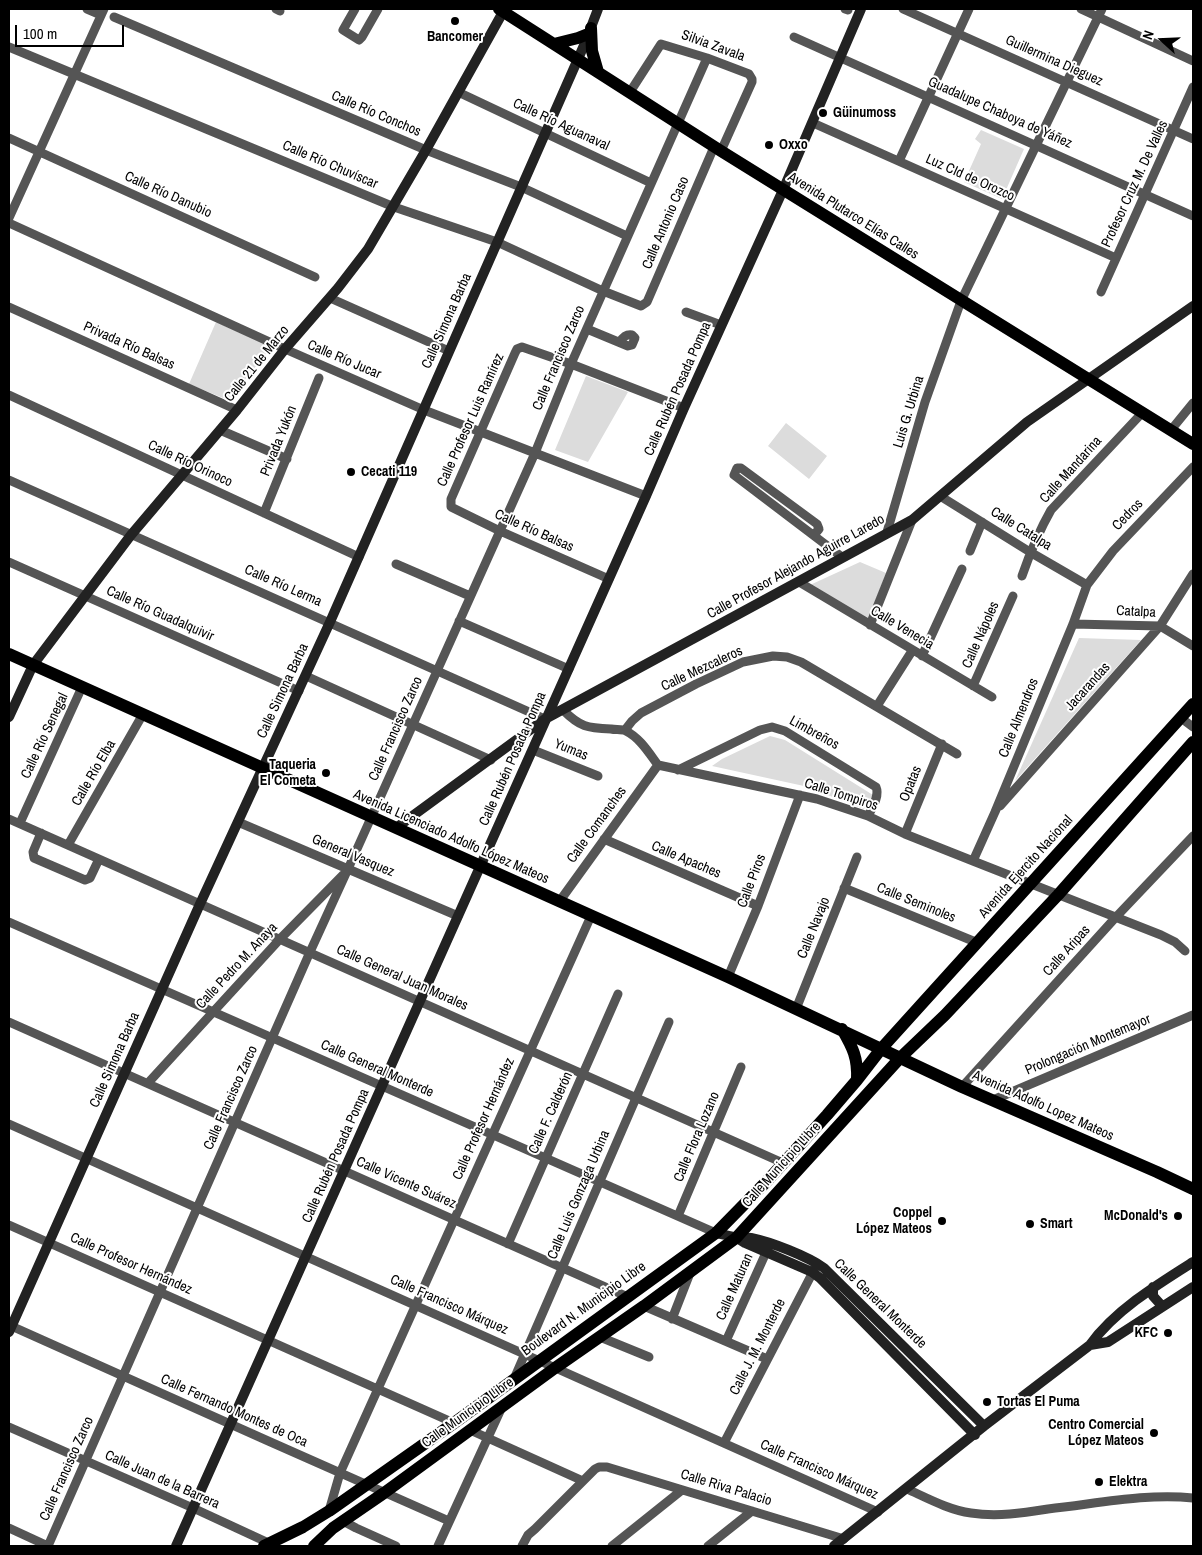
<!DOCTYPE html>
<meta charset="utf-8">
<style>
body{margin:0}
#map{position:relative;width:1202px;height:1555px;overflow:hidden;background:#fff;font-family:"Archivo Narrow",sans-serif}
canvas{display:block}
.frame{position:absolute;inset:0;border:10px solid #000;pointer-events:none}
.north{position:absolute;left:1137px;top:15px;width:50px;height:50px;-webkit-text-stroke:4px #fff;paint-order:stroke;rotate:290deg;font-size:14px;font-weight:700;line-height:20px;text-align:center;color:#000}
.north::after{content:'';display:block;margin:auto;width:18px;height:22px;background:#000;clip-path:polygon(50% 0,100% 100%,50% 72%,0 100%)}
.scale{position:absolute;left:15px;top:25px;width:109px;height:22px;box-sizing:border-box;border:2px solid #000;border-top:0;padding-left:6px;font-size:15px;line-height:18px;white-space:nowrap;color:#000;-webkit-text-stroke:4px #fff;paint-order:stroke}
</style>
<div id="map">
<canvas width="1202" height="1555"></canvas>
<div class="frame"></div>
<div class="north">N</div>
<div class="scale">100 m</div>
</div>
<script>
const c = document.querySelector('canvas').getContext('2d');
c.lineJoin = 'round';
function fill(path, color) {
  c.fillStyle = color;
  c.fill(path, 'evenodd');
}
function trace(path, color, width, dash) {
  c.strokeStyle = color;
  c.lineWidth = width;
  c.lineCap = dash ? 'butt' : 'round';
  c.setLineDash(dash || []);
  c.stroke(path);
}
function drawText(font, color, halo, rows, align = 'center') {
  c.font = font + ' "Archivo Narrow",sans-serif';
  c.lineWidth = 4;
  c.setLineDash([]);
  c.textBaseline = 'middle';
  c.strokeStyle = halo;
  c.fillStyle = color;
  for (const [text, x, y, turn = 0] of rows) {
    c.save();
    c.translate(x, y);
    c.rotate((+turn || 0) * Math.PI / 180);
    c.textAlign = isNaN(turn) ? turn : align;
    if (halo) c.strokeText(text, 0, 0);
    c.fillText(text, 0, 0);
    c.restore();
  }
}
fill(new Path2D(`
 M981,130L1024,149L1002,199L964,182L981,144L975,139Z
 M216,322L272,347L228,400L189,384Z
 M586,376L628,392L588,462L555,450Z
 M786,423L827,456L809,479L768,446Z
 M860,562L886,573L868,620L810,585Z
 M1079,638L1141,640L1015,781Z
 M770,736L785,740L873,795L864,809L804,786L712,766L722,759Z`), '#dcdcdc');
trace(new Path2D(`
 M87,9L101,15
 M276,9L280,11
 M355,9L343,30L359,40L362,37L378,9
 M845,9L848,10
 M903,9L1193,139
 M1081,9L1193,61
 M114,17L426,150L521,187L627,236
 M794,37L1193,216
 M9,47L394,207L497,242L603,291L641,306L647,302L714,147
 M458,92L651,183
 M630,92L661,44L707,58L749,74L752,79V82L721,151
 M813,123L1116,258
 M9,138L315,277
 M899,161L969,9
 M9,218L104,9
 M9,223L285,349L424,410L646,496
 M1101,292L1193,87
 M330,298L449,351
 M9,307L237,410
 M686,312L721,325
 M587,329L628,346L632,345L635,338L632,335C626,334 623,337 620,342
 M9,395L359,557
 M220,430L287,459
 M1171,430L1193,403
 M9,480L545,719
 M940,496L1030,552L1087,585
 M264,513L319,378
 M887,532L925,402L961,301L1102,9
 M814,535L819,529L817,524L741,468H737L734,475L842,557
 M970,551L982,522
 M9,562L299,691
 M396,564L470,596
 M1022,576C1030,553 1039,531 1051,510L1143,412
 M609,579L500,531L451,507V499L515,353L517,349L522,347L571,364L684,408
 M799,582L992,697
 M459,621L569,669
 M1073,624L1160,626L1193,646
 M870,625L912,520
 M922,656L962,569
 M306,676L491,760
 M973,686L1013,596
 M877,706L912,651
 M563,710C580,727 587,728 611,729C616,730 622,729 626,731C640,738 649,753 658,765L817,799L868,816L905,834L973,861L1161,935L1175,942L1185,951
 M1181,718L1193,727
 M625,730L632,721L641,713L696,684L743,662L773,656L787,657L801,662L957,754
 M533,750L598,776
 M678,770L760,730L772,727L785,731L876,787C880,796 872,808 868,816
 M1000,806L1160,626L1193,574
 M9,819L783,1163
 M238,822L458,916
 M20,823L82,687
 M41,833L33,852L34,858L85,880L90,878L99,859
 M905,834L942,744
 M604,839L758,906
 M68,845L143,714
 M973,861L995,812L1073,624L1087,585L1113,551L1193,467
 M844,888L978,943
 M559,902L658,765
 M9,922L716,1233
 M728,977L758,906L800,795
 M796,1009L857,857
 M9,1022L628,1297
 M148,1083L280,939L343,875
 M962,1087L1116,917L1193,836
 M993,1100L1193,1015
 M9,1124L878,1512
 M678,1216L741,1067
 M9,1225L454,1423
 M508,1244L618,994
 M644,1306L767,1359
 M672,1319L690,1273
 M9,1325C155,1390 302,1457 449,1521
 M600,1337L649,1357
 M726,1341L769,1246
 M514,1379L669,1022
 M9,1427L193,1508L273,1545
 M470,1430L583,1481
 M724,1443L815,1268
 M907,1489C927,1498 949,1510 971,1513C997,1517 1023,1513 1048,1509C1096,1504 1145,1493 1193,1498
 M329,1511L340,1473L591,916
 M343,1521L356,1528L396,1546
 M9,1528L48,1546
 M48,1546L310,952L348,869L535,453L571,364L707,58
 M438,1546L501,1409
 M522,1546L528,1535L535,1529L595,1469L599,1467H607L844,1539
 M612,1546L682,1490
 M708,1546L752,1511`), '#555', 9);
trace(new Path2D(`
 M9,717L33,665L131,535L237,410L285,349L338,288L368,249L426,150L503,12
 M396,828L545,719L912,520L1027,422L1193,306
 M716,1233C722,1234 729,1236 735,1237C740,1238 746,1237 751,1238C771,1242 807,1256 824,1268L984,1426
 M737,1238L745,1243L812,1272L820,1278L975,1435
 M1153,1287V1296L1162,1306
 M9,1332L200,904L330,622L585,43L598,9
 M1090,1345L1108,1342L1193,1287
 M176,1546L646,496L684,408L783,190L861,9
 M834,1546L984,1426L1090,1345C1114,1311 1158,1284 1193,1262`), '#222', 10);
trace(new Path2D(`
 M499,9L721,151L1193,444
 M591,28L592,51L598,72
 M554,44L578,38L588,34
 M9,654L728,977L962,1087L1157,1172L1193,1189
 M842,1029C853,1048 858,1058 857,1080
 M264,1546L303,1527L329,1511L454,1423L716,1233L768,1180L827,1115L857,1080L881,1049L1193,704
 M314,1546L333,1528L384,1493L555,1368L644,1306L736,1238L900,1058L945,1015L1058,895L1193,742`), '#000', 12);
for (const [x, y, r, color] of [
 [455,21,5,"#000"],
 [823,113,5,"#000"],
 [769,145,5,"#000"],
 [351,472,5,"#000"],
 [326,773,5,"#000"],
 [1178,1216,5,"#000"],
 [942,1221,5,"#000"],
 [1030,1224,5,"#000"],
 [1168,1333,5,"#000"],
 [987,1402,5,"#000"],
 [1154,1433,5,"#000"],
 [1099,1482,5,"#000"]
]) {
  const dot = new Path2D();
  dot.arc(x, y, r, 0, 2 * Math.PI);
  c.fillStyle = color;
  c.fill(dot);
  trace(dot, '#fff', 2);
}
drawText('bold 14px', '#000', '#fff', [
 ["Bancomer",455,37,"center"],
 ["Güinumoss",833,113],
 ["Oxxo",779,145],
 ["Cecati 119",361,472],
 ["Taqueria",316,765,"right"],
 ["El Cometa",316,781,"right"],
 ["Coppel",932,1213,"right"],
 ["López Mateos",932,1229,"right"],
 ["McDonald's",1168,1216,"right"],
 ["Smart",1040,1224],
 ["KFC",1158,1333,"right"],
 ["Tortas El Puma",997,1402],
 ["Centro Comercial",1144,1425,"right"],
 ["López Mateos",1144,1441,"right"],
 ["Elektra",1109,1482]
], 'left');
drawText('14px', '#000', '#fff', [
 ["Silvia Zavala",713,46,20],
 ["Guillermina Dieguez",1054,61,24],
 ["Guadalupe Chaboya de Yáñez",1000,113,24],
 ["Calle Río Conchos",376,114,23],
 ["Calle Río Aguanaval",561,125,25],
 ["Calle Río Chuvíscar",330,165,23],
 ["Luz CId de Orozco",970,178,24],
 ["Profesor Cruz M. De Valles",1135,184,-65],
 ["Calle Río Danubio",168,195,24],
 ["Avenida Plutarco Elías Calles",853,216,32],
 ["Calle Antonio Caso",666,223,-67],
 ["Calle Simona Barba",447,321,-66],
 ["Privada Río Balsas",129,346,24],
 ["Calle Francisco Zarco",559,358,-67],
 ["Calle Río Jucar",344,360,23],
 ["Calle 21 de Marzo",257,364,-51],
 ["Calle Rubén Posada Pompa",678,389,-66],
 ["Luis G. Urbina",909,412,-73],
 ["Calle Profesor Luis Ramírez",471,420,-66],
 ["Privada Yukón",279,441,-68],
 ["Calle Río Orinoco",190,464,25],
 ["Calle Mandarina",1071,470,-48],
 ["Cedros",1128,515,-46],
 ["Calle Catalpa",1021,529,32],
 ["Calle Río Balsas",534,531,24],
 ["Calle Profesor Alejando Aguirre Laredo",796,567,-29],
 ["Calle Río Lerma",283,586,24],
 ["Catalpa",1136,612,3],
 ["Calle Río Guadalquivir",160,614,24],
 ["Calle Venecia",902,628,31],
 ["Calle Nápoles",981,635,-66],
 ["Calle Mezcaleros",702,669,-25],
 ["Jacarandas",1088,687,-48],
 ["Calle Simona Barba",283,691,-65],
 ["Calle Almendros",1019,718,-68],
 ["Calle Francisco Zarco",396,729,-66],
 ["Limbreños",814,733,29],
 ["Calle Río Senegal",45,736,-65],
 ["Yumas",571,750,22],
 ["Calle Rubén Posada Pompa",513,759,-66],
 ["Calle Río Elba",94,773,-60],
 ["Opatas",911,784,-68],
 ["Calle Tompiros",841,795,18],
 ["Calle Comanches",597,825,-54],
 ["Avenida Licenciado Adolfo López Mateos",451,837,24],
 ["General Vasquez",353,856,23],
 ["Calle Apaches",686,860,23],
 ["Avenida Ejercito Nacional",1026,867,-48],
 ["Calle Piros",752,881,-69],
 ["Calle Seminoles",916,903,22],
 ["Calle Navajo",814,928,-68],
 ["Calle Aripas",1067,951,-48],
 ["Calle Pedro M. Anaya",237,966,-47],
 ["Calle General Juan Morales",402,978,24],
 ["Prolongación Montemayor",1088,1045,-23],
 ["Calle Simona Barba",115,1060,-66],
 ["Calle General Monterde",377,1069,24],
 ["Calle Francisco Zarco",231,1098,-66],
 ["Avenida Adolfo Lopez Mateos",1043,1106,24],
 ["Calle F. Calderón",551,1113,-66],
 ["Calle Profesor Hernández",484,1119,-66],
 ["Calle Flora Lozano",697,1137,-67],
 ["Calle Rubén Posada Pompa",336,1156,-66],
 ["Calle Municipio Libre",782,1165,-48],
 ["Calle Vicente Suárez",406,1183,24],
 ["Calle Luis Gonzaga Urbina",579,1195,-67],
 ["Calle Profesor Hernández",131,1264,24],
 ["Calle Maturan",735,1287,-66],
 ["Calle General Monterde",880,1304,44],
 ["Calle Francisco Márquez",449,1305,24],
 ["Boulevard N. Municipio Libre",584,1309,-36],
 ["Calle J. M. Monterde",758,1347,-63],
 ["Calle Fernando Montes de Oca",234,1411,24],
 ["Calle Municipio Libre",468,1413,-36],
 ["Calle Francisco Zarco",67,1469,-66],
 ["Calle Francisco Márquez",819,1470,24],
 ["Calle Juan de la Barrera",162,1480,24],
 ["Calle Riva Palacio",726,1488,17]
]);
</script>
